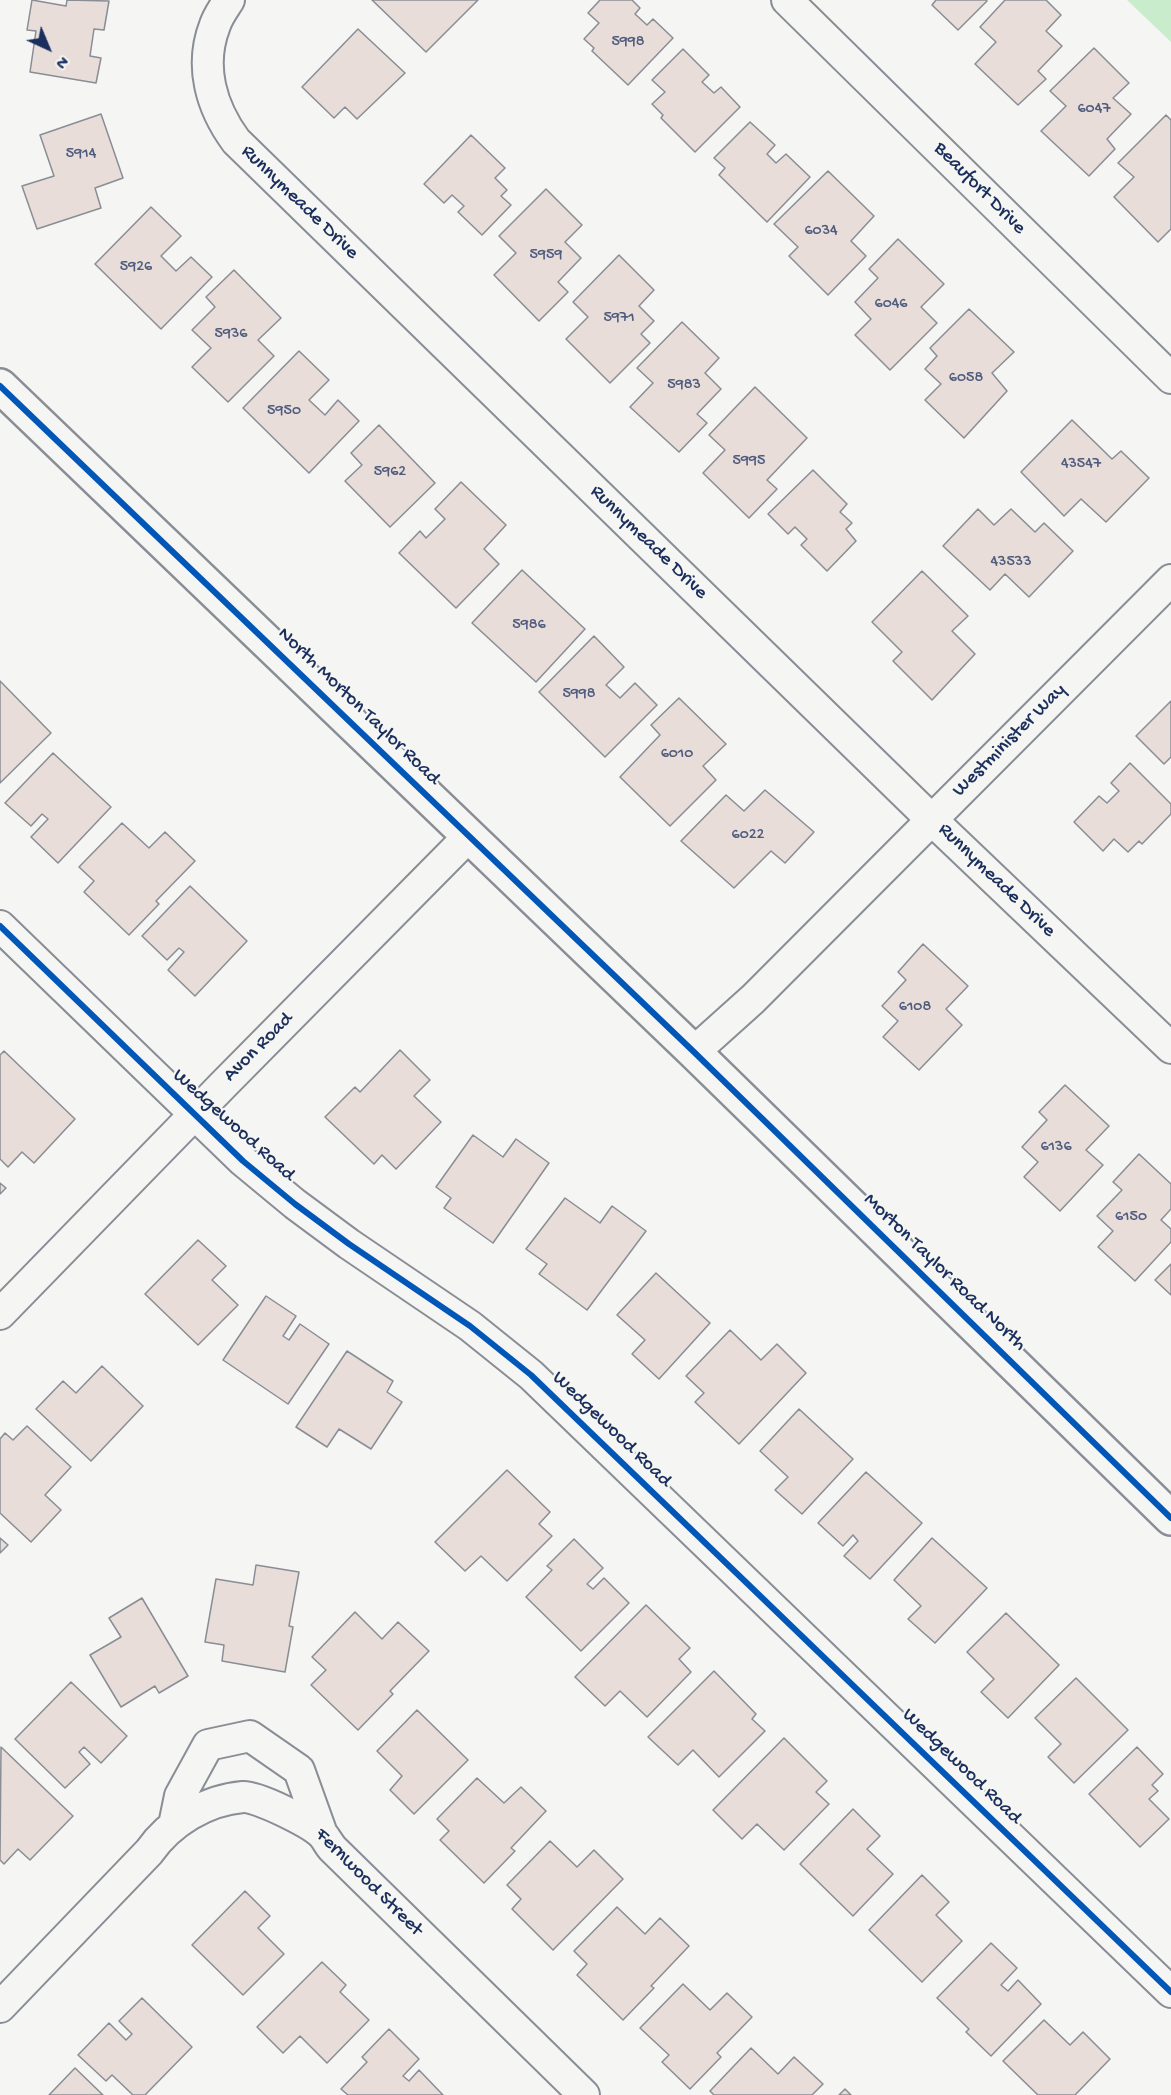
<!DOCTYPE html>
<style>
body{margin:0}
#map{position:relative;width:1171px;height:2095px;overflow:hidden;background:#f5f5f3;font-family:"Gochi Hand",sans-serif}
canvas{display:block}
.north{position:absolute;left:18px;top:18px;width:60px;height:60px;-webkit-text-stroke:4px #f6f6f2;paint-order:stroke;rotate:136deg;font-size:16px;font-weight:700;line-height:24px;text-align:center;color:#1b2f5e}
.north::after{content:'';display:block;margin:auto;width:21px;height:27px;background:#1b2f5e;clip-path:polygon(50% 0,100% 100%,50% 72%,0 100%)}
</style>
<div id="map">
<canvas width="1171" height="2095"></canvas>
<div class="north">N</div>
</div>
<script>
const c = document.querySelector('canvas').getContext('2d');
c.lineJoin = 'round';
function fill(path, color) {
  c.fillStyle = color;
  c.fill(path, 'evenodd');
}
function trace(path, color, width, dash) {
  c.strokeStyle = color;
  c.lineWidth = width;
  c.lineCap = dash ? 'butt' : 'round';
  c.setLineDash(dash || []);
  c.stroke(path);
}
function drawText(font, color, halo, rows, align = 'center') {
  c.font = font + ' "Gochi Hand",sans-serif';
  c.lineWidth = 4.5;
  c.setLineDash([]);
  c.textBaseline = 'middle';
  c.strokeStyle = halo;
  c.fillStyle = color;
  for (const [text, x, y, turn = 0] of rows) {
    c.save();
    c.translate(x, y);
    c.rotate((+turn || 0) * Math.PI / 180);
    c.textAlign = isNaN(turn) ? turn : align;
    if (halo) c.strokeText(text, 0, 0);
    c.fillText(text, 0, 0);
    c.restore();
  }
}
fill(new Path2D(`
 M1127,0H1171V42Z`), '#c9eccc');
const building = new Path2D(`
 M32,0L66,6L67,0L109,1L104,30L94,29L90,56L101,58L96,83L30,72L36,31L27,30Z
 M372,0H478L426,52Z
 M600,0H632L640,8L635,14L647,25L653,19L673,38L628,85L592,51L594,48L584,39L599,23L588,13Z
 M936,0H986L987,1L958,30L932,5Z
 M1005,0H1046L1061,15L1046,31L1062,46L1038,71L1046,79L1018,105L975,64L996,42L980,27Z
 M358,29L405,73L357,119L345,107L334,118L302,87Z
 M1094,48L1129,83L1113,98L1131,114L1107,139L1115,149L1089,176L1041,131L1066,106L1050,91Z
 M683,49L709,75L702,82L714,93L721,87L740,107L695,152L661,118L663,115L652,104L665,92L652,80Z
 M101,114L123,178L95,188L101,208L37,229L22,186L54,176L40,135Z
 M1166,115L1171,120V229L1158,242L1114,197L1134,177L1118,163Z
 M750,122L775,145L767,154L776,163L786,154L810,177L767,222L719,175L725,168L714,158Z
 M471,135L505,168L495,178L507,190L501,196L511,205L482,235L458,212L464,206L452,195L444,203L424,184Z
 M828,171L874,216L851,241L866,256L828,295L789,256L798,247L774,224Z
 M546,189L582,225L565,242L581,258L558,282L568,292L539,321L494,275L516,253L499,236Z
 M151,207L181,236L161,256L176,271L191,257L212,277L161,329L95,264Z
 M898,239L944,284L921,307L937,323L890,370L855,335L871,319L855,302L878,278L869,269Z
 M619,255L654,290L639,306L654,321L641,334L650,343L610,383L566,339L588,317L573,302Z
 M234,270L281,318L258,340L274,356L228,402L192,367L211,348L192,330L215,307L206,297Z
 M969,309L1014,352L992,373L1007,391L964,438L925,400L941,384L925,369L937,356L930,348Z
 M682,322L719,358L705,373L721,389L697,414L707,423L679,452L630,407L653,383L637,368Z
 M299,351L329,380L309,400L325,415L338,400L359,421L309,473L243,408Z
 M755,387L807,438L767,480L777,489L749,518L703,473L725,450L709,435Z
 M1072,420L1112,459L1121,451L1149,478L1106,522L1081,499L1064,516L1021,472Z
 M379,425L435,483L390,527L345,481L362,465L351,453Z
 M813,470L847,504L840,512L852,523L846,529L856,541L827,571L801,545L807,539L795,527L788,534L768,514Z
 M461,482L506,525L484,549L499,564L456,608L399,553L420,531L426,538L445,519L435,509Z
 M978,509L994,525L1011,509L1035,532L1044,523L1073,551L1029,597L1005,574L990,590L943,546Z
 M522,570L585,629L536,682L472,623Z
 M922,571L968,616L952,631L975,654L932,700L893,661L902,652L872,622Z
 M594,636L624,667L606,685L620,698L635,683L657,705L605,757L539,692Z
 M0,681L51,733L0,783Z
 M679,698L726,744L703,766L716,780L670,826L620,777L660,735L651,725Z
 M1171,701V757L1164,764L1136,736Z
 M53,753L111,807L58,863L31,837L48,819L42,814L31,826L5,803Z
 M1130,763L1171,804V814L1142,844L1139,841L1128,852L1114,839L1103,851L1074,822L1099,796L1107,803L1119,791L1111,783Z
 M765,790L814,832L785,863L771,851L734,888L681,841L726,795L744,811Z
 M122,823L149,848L165,832L195,861L156,901L159,904L129,935L84,892L94,881L79,867Z
 M190,886L247,941L195,996L168,970L184,952L179,948L167,960L142,936Z
 M923,944L968,986L946,1009L962,1025L919,1070L883,1037L898,1021L882,1006L906,980L898,972Z
 M400,1050L430,1080L414,1096L441,1122L396,1169L382,1155L374,1164L325,1117L355,1087L360,1092Z
 M4,1051L75,1119L34,1163L22,1152L8,1167L0,1159V1055Z
 M1065,1085L1109,1126L1086,1150L1103,1165L1060,1211L1024,1177L1038,1162L1022,1147L1047,1120L1039,1112Z
 M473,1135L503,1157L516,1139L549,1163L493,1243L444,1208L451,1198L436,1187Z
 M1139,1154L1171,1184V1209L1161,1220L1171,1229V1242L1135,1281L1098,1247L1113,1231L1097,1216L1122,1190L1113,1182Z
 M0,1183L6,1188L0,1194Z
 M565,1198L600,1223L612,1206L646,1231L587,1310L539,1274L547,1264L526,1249Z
 M198,1240L226,1266L212,1280L238,1305L198,1345L145,1294Z
 M1171,1264V1295L1155,1280Z
 M656,1273L710,1323L659,1379L632,1354L645,1340L617,1315Z
 M266,1296L296,1316L283,1336L289,1340L300,1324L329,1344L288,1404L223,1360Z
 M730,1330L761,1360L777,1344L806,1373L739,1444L695,1402L704,1393L686,1376Z
 M347,1351L393,1381L387,1392L402,1402L371,1449L339,1429L327,1447L296,1427Z
 M102,1366L143,1406L91,1461L36,1409L63,1381L76,1393Z
 M799,1409L853,1459L802,1514L775,1490L788,1477L760,1451Z
 M27,1426L71,1467L45,1495L61,1510L31,1542L0,1513V1439L5,1433L13,1440Z
 M507,1470L550,1512L539,1524L552,1536L507,1581L481,1556L465,1571L435,1542Z
 M866,1472L922,1523L870,1579L844,1556L858,1541L853,1535L843,1546L818,1523Z
 M0,1538L8,1545L0,1553Z
 M932,1538L987,1588L935,1643L908,1619L921,1606L894,1580Z
 M574,1539L603,1568L587,1584L593,1589L604,1578L629,1603L581,1651L526,1597L552,1570L547,1566Z
 M256,1565L299,1572L289,1626L293,1627L285,1672L222,1661L224,1645L205,1642L216,1579L253,1585Z
 M142,1598L188,1676L159,1693L155,1686L121,1707L90,1655L121,1637L109,1618Z
 M646,1605L690,1648L679,1659L691,1672L647,1717L620,1691L605,1706L575,1677Z
 M355,1612L382,1639L398,1622L429,1651L390,1691L393,1694L358,1730L311,1685L326,1670L312,1657Z
 M1006,1613L1059,1665L1008,1718L981,1692L994,1679L967,1652Z
 M714,1671L756,1714L752,1719L765,1731L719,1777L693,1750L678,1765L648,1737Z
 M1076,1678L1128,1730L1074,1783L1048,1757L1061,1744L1035,1718Z
 M71,1682L127,1736L101,1763L84,1747L79,1752L90,1764L65,1788L15,1739Z
 M417,1710L468,1760L414,1814L390,1790L402,1776L377,1751Z
 M784,1738L827,1781L816,1792L829,1804L784,1850L757,1824L742,1839L713,1810Z
 M1,1747L73,1816L30,1860L18,1849L4,1864L0,1860Z
 M1137,1747L1163,1774L1152,1785L1158,1791L1149,1799L1169,1819L1140,1847L1089,1794Z
 M477,1778L504,1803L521,1787L546,1811L511,1848L515,1851L484,1883L440,1840L449,1831L437,1819Z
 M853,1809L880,1836L867,1849L893,1874L853,1916L800,1864Z
 M550,1841L577,1867L594,1850L623,1879L553,1950L512,1909L521,1899L507,1885Z
 M922,1875L949,1902L936,1915L962,1941L922,1982L869,1930Z
 M245,1891L270,1916L258,1928L284,1954L243,1995L192,1945Z
 M617,1907L645,1934L660,1918L689,1946L651,1986L654,1988L623,2020L577,1975L587,1964L574,1951Z
 M991,1943L1017,1968L1001,1985L1008,1991L1018,1980L1041,2004L991,2056L966,2032L969,2029L937,1998Z
 M322,1962L346,1985L340,1992L369,2020L327,2063L300,2036L283,2053L257,2027Z
 M683,1984L710,2010L727,1993L752,2017L717,2053L721,2057L690,2089L662,2062L669,2055L640,2028Z
 M142,1998L192,2047L145,2095H133L112,2075L106,2081L78,2055L109,2023L126,2040L132,2034L119,2021Z
 M1044,2020L1070,2045L1083,2032L1110,2059L1075,2095H1038L1003,2061Z
 M389,2029L419,2059L403,2076L409,2081L419,2070L443,2095H348L341,2089L367,2062L362,2057Z
 M751,2048L778,2074L794,2057L823,2084L812,2095H714L710,2091Z
 M75,2068L103,2095H49Z
 M845,2089L851,2095H839Z`);
fill(building, '#e8ddd9');
trace(building, '#898d95', 1.5);
const street = new Path2D(`
 M229,0C224,8 218,16 215,25C199,66 211,107 236,141L932,820L1171,1048
 M787,0L1171,378
 M0,926L243,1161L295,1204L349,1244L470,1326L531,1375L1171,1992
 M694,1052L753,999L1171,580
 M0,1314L223,1085L469,836
 M174,1825L180,1796L208,1745L250,1736L299,1770L322,1834
 M0,2007L149,1852C170,1822 206,1800 243,1797C257,1796 311,1823 322,1834C326,1838 329,1845 333,1849L584,2095`);
const secondary = new Path2D(`
 M0,386L694,1052L1171,1518`);
trace(street, '#898d95', 34);
trace(secondary, '#898d95', 38);
trace(street, '#f5f5f3', 30);
trace(secondary, '#f5f5f3', 33);
trace(new Path2D(`
 M0,386L694,1052L1171,1518
 M0,926L243,1161L295,1204L349,1244L470,1326L531,1375L1171,1992`), '#0057b8', 6);
drawText('16px', '#4f5c7e', null, [
 ["5998",628,43],
 ["6047",1094,110],
 ["5914",81,155],
 ["6034",821,232],
 ["5959",546,256],
 ["5926",136,268],
 ["6046",891,305],
 ["5971",619,319],
 ["5936",231,335],
 ["6058",966,379],
 ["5983",684,386],
 ["5950",284,412],
 ["5995",749,462],
 ["43547",1081,465],
 ["5962",390,473],
 ["43533",1011,563],
 ["5986",529,626],
 ["5998",579,695],
 ["6010",677,755],
 ["6022",748,836],
 ["6108",915,1008],
 ["6136",1056,1148],
 ["6150",1131,1218]
]);
drawText('20px', '#1b2f5e', '#f6f6f2', [
 ["Beaufort Drive",979,189,45],
 ["Runnymeade Drive",299,203,44],
 ["Runnymeade Drive",648,543,44],
 ["North Morton Taylor Road",358,707,44],
 ["Westminister Way",1010,741,-45],
 ["Runnymeade Drive",996,881,44],
 ["Avon Road",259,1048,-45],
 ["Wedgewood Road",233,1126,42],
 ["Morton Taylor Road North",944,1273,44],
 ["Wedgewood Road",611,1430,44],
 ["Wedgewood Road",961,1767,44],
 ["Fernwood Street",368,1883,45]
]);
</script>
